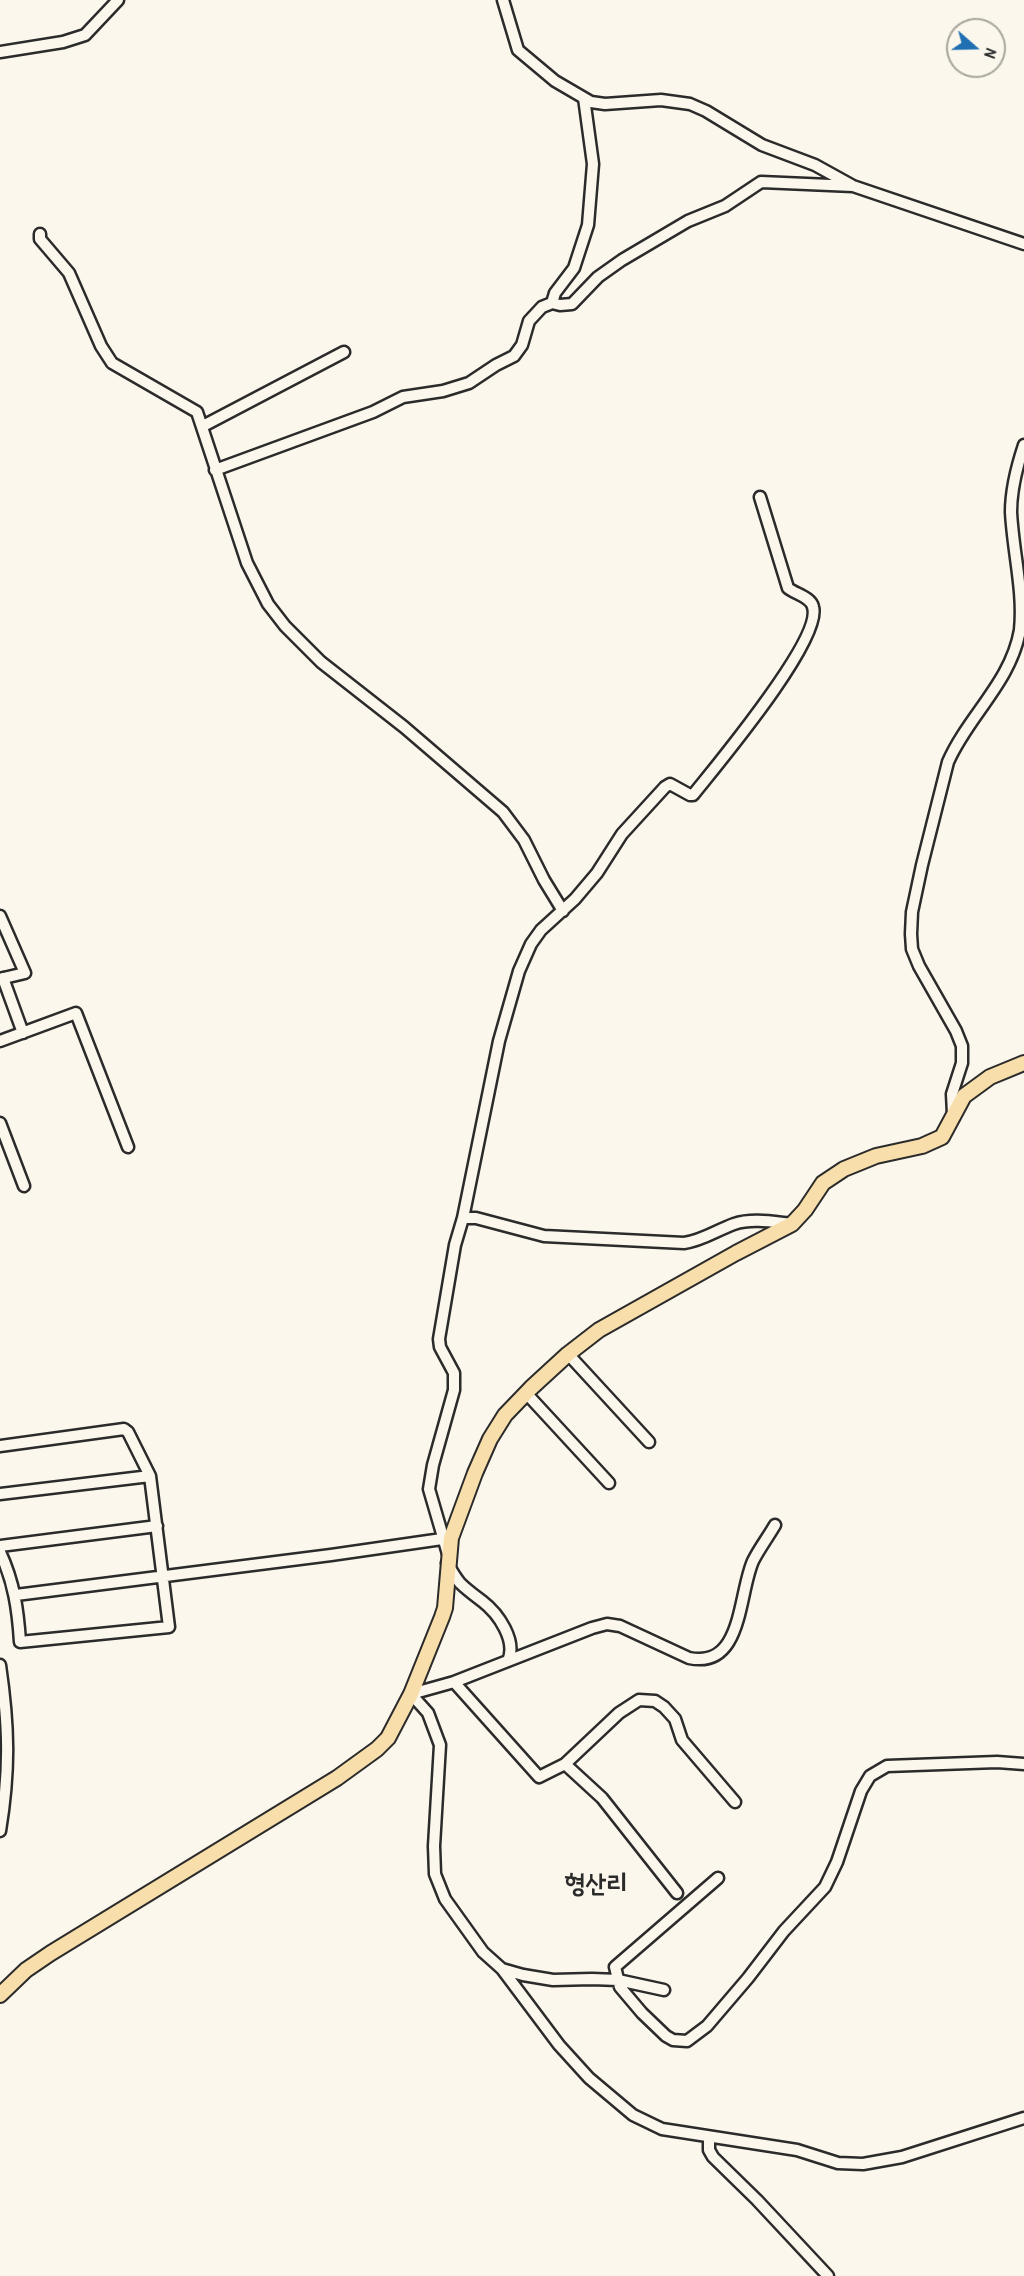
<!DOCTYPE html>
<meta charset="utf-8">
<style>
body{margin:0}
#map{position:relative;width:1024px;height:2276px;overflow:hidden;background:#fbf7ec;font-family:"Patrick Hand",sans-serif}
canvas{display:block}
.north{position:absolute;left:946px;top:18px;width:60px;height:60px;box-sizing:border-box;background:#fbf7ec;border:2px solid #a8a59f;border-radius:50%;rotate:110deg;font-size:16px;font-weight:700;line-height:24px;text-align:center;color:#2b2b2b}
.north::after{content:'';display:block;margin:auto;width:21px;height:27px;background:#1f6fb2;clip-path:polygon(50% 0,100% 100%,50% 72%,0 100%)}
</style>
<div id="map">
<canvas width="1024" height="2276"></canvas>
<div class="north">N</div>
</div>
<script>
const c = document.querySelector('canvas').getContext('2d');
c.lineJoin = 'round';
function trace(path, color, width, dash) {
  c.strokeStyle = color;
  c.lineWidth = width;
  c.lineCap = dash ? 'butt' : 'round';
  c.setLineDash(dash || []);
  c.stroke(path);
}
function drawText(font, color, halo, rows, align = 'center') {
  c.font = font + ' "Patrick Hand","Poor Story",sans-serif';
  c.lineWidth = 5;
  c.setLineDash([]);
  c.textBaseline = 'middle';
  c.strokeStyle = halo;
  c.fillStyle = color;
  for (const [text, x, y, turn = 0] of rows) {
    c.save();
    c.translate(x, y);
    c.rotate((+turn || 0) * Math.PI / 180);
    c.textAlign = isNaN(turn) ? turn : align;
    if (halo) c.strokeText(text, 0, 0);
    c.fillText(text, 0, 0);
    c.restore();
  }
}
const minor = new Path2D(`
 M503,0L518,50L555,81L591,102L605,104L661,100L690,104L706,111L762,145L815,165L853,186L1024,244
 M0,52L63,42L85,35L118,0
 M40,234V239L69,273L101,346L112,363L197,412L247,563L268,604L285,626L321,662L404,727L503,812L524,840L544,880L563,911
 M552,303L555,293L574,268L588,225L593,164L584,98
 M203,426L344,352
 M215,470L373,412L403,397L443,391L469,383L496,365L514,356L522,345L529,321L542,307L552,303L560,305L572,304L598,277L622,260L688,221L725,206L761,182L853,186
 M0,916L25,973L0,979
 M3,978L23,1033
 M0,1041L76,1013L128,1147
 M953,1114L952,1094L962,1063V1046L956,1031L919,966L912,949L911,934L912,912L922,865L948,762C968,716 1011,682 1020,630C1024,591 1013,552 1011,512C1011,489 1017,466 1024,445
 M0,1123L24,1186
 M463,1218H476L544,1236L684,1243C702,1241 717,1230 734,1224C752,1218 773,1222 792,1224
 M568,1354L649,1442
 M526,1393L609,1483
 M0,1446L124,1429L128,1432L150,1476L169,1627L20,1642C18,1610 14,1582 0,1552
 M0,1494L150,1476
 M0,1546L157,1526
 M448,1554L429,1489L433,1465L454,1390V1373L440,1347L439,1339L455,1245L463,1218L499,1041L519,971L531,944L541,930L575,899L597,873L622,834L665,787L670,784L690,795H693C716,766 823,639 813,607C811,597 795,594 788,588L760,497
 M447,1563C451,1570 455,1577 460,1583C467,1590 474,1595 482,1601C499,1614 517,1641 508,1661
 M16,1595L331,1555L442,1539
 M0,1665C9,1726 10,1770 0,1831
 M454,1682L539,1777L565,1764L619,1713L639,1700L655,1701L664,1707L675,1719L682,1740L735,1802
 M565,1764L602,1798L677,1893
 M718,1878L615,1967L620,1987L642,2013L666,2036L673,2040L687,2041L707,2026L748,1978L784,1931L825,1887L837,1862L861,1791L870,1776L887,1766L997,1762L1024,1764
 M502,1969L559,2045L589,2078L633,2115L662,2129L797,2150L838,2163L863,2164L902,2157L1024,2118
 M664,1990L618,1980L592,1979L553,1980L523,1975L502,1969L483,1952L445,1899L435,1874L434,1846L440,1745L428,1713L411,1694L454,1682L592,1628L607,1624L620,1626L689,1658C743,1669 738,1595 753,1561C759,1549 768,1537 775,1525
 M709,2137V2150L713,2157L757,2200L828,2276`);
const major = new Path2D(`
 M0,1995L26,1970L51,1953L337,1778L377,1749L388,1738L411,1694L442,1617L445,1608L451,1538L475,1473L490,1439L505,1415L531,1388L568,1354L599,1330L736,1253L792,1224L805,1210L823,1183L844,1169L876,1156L922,1146L942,1137L964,1096L990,1077L1024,1063`);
trace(minor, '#2b2b2b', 15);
trace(major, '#2b2b2b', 18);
trace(minor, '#fbf7ec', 10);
trace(major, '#f8deab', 14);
drawText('bold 26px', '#2b2b2b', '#fbf7ec', [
 ["형산리",596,1885]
]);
</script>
